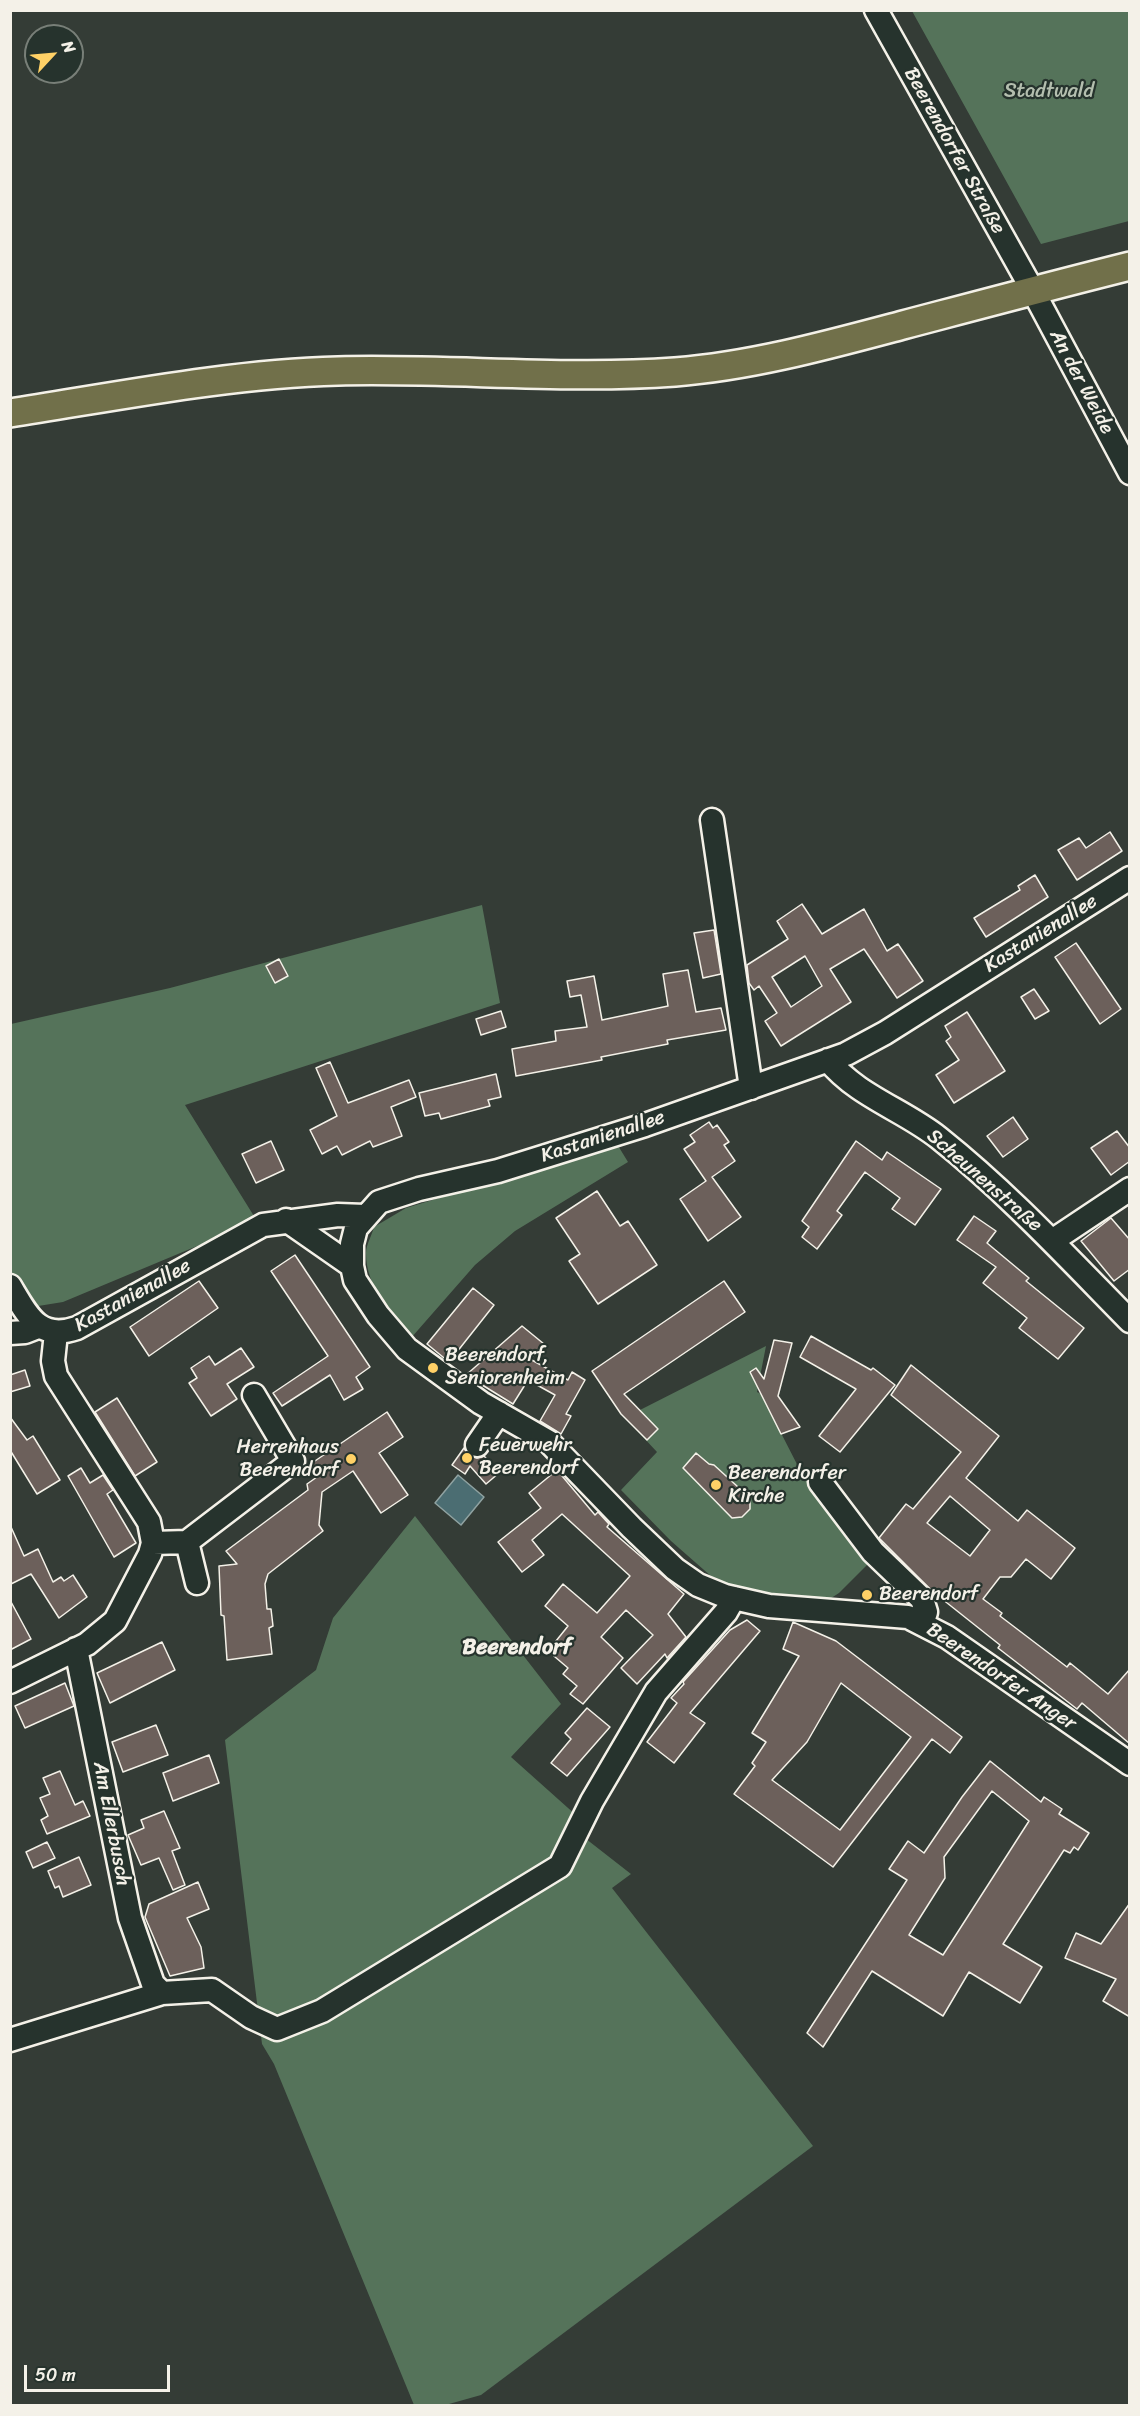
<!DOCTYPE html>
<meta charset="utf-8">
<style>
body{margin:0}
#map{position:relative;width:1140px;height:2416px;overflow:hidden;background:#343c36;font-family:Sriracha,sans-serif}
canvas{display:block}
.frame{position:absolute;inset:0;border:12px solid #f4f1e8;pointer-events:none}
.north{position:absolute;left:24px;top:24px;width:60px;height:60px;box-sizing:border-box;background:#26332d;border:2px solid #787f78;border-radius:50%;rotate:64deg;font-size:16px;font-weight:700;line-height:24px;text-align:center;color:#f4f1e8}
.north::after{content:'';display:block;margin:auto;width:21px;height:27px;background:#ffd166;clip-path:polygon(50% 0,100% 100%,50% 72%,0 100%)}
.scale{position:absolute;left:24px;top:2365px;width:146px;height:27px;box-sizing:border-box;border:3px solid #f4f1e8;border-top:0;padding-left:8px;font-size:18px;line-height:21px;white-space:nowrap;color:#f4f1e8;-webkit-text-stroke:4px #26332d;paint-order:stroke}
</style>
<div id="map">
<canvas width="1140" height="2416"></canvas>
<div class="frame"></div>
<div class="north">N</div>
<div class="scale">50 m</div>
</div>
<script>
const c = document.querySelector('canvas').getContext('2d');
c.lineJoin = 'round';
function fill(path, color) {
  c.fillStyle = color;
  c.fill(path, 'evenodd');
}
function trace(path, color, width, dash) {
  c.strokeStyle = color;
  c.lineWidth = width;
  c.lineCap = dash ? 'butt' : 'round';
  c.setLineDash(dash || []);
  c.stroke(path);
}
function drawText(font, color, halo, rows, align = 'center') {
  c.font = font + ' Sriracha,sans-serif';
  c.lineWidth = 4.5;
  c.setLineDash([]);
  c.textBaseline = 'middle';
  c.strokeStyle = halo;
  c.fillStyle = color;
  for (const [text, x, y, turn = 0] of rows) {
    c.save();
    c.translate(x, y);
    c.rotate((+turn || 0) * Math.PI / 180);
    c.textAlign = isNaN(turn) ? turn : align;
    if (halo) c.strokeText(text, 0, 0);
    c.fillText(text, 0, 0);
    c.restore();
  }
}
fill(new Path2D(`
 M912,11H1129V221L1041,244Z
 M482,905L500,1003L185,1105L257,1221L63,1302L32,1307L11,1272V1024L170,988Z
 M617,1144L628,1162L515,1231L475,1265L411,1338C392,1313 366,1288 366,1253C366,1245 372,1235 374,1227L406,1208Z
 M766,1346L757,1392L761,1394L802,1474L871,1561L839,1593L825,1602H797L739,1589L712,1577L671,1541L621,1490L657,1452L629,1422L640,1410Z
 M415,1516L561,1704L511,1757L577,1816L581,1835L631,1874L612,1888L813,2146L481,2395L449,2404L414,2405L274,2064L262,2044L225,1740L316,1670L333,1618Z`), '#55735a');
const water = new Path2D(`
 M458,1475L484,1497L461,1525L435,1503Z`);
fill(water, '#4b6d72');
trace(water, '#8fa2a1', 1.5);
const building = new Path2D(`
 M1110,832L1122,851L1077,880L1058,850L1079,838L1086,848Z
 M1035,875L1048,897L986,937L974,918L1020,890L1018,886Z
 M802,904L822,934L864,909L887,951L898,944L923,981L897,998L864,949L830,969L851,1002L781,1046L765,1021L777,1013L759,986L754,990L749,983L747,965L788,939L777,921ZM805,956L822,986L791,1007L772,977Z
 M714,930L721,974L703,978L694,933Z
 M1076,943L1121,1009L1100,1024L1055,957Z
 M279,959L288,976L275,983L266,966Z
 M688,970L696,1012L721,1008L726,1030L667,1040L668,1044L601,1057L602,1060L516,1076L512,1049L556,1041L555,1031L587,1027L581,995L570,997L567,981L594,976L602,1020L668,1006L663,974Z
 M1034,989L1049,1011L1035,1019L1021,997Z
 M501,1011L506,1027L481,1035L476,1019Z
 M967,1012L1005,1071L954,1103L936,1075L959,1060L946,1041L951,1037L945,1026Z
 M330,1062L348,1103L409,1080L416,1097L391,1107L402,1136L373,1147L370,1141L342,1155L337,1146L322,1154L310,1130L337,1116L316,1068Z
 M496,1074L501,1097L488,1100L490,1106L441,1119L439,1113L425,1116L419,1093Z
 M1013,1117L1028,1139L1003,1157L987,1136Z
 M709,1122L713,1128L717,1125L729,1142L724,1145L735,1161L712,1177L741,1217L708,1241L680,1199L706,1181L684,1149L695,1142L690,1135Z
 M1117,1131L1130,1148V1161L1111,1175L1091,1148Z
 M271,1141L284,1170L256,1183L242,1154Z
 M856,1141L882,1160L887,1152L941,1189L915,1225L892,1209L900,1198L865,1172L837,1211L842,1215L817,1249L802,1237L809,1227L802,1221Z
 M597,1191L620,1226L628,1221L657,1265L598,1304L569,1261L580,1254L556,1218Z
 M974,1216L996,1231L987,1243L1029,1278L1026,1281L1084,1328L1058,1359L1019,1328L1027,1318L983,1283L996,1267L957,1240Z
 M1111,1218L1130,1240V1269L1114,1281L1081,1241Z
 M295,1255L370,1367L356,1377L363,1389L344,1400L330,1375L282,1406L273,1393L328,1356L271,1271Z
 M199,1281L218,1308L149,1356L130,1327Z
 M724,1281L745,1312L624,1394L658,1429L647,1440L621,1414L592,1371Z
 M473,1288L494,1305L449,1362L427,1344Z
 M522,1326L544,1344L530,1359L568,1380L572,1372L585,1380L566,1414L571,1416L561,1434L540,1421L555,1395L528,1380L513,1404L466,1375Z
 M811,1336L871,1370L873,1368L895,1385L840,1452L819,1436L856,1389L800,1357Z
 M774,1340L792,1343L778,1396L800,1427L781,1434L750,1372L756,1368L764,1379Z
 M241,1348L254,1367L227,1384L237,1399L211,1416L189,1383L197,1378L191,1368L209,1356L215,1365Z
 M911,1365L999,1436L966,1478L1018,1521L1027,1510L1075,1548L1051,1579L1026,1559L1011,1577H1000L983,1599L1002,1613L1000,1616L1067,1667L1070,1663L1108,1694L1130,1669V1744L1082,1703L1077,1709L998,1648L1000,1645L932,1591L879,1538L906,1504L913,1509L961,1452L891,1395ZM950,1496L990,1530L970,1556L927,1523Z
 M25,1370L30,1386L10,1392V1375Z
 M117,1398L157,1462L135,1476L95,1412Z
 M387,1412L403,1437L379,1453L408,1495L381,1513L353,1471L322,1492L319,1525L323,1531L268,1574L265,1584L267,1609H271L273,1626L269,1628L272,1654L227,1660L224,1616L221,1615L219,1566L237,1564L226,1551L308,1490L307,1484L317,1477L309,1465Z
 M10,1417L27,1440L33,1436L60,1480L37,1494L10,1450Z
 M464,1448L470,1456L477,1458L484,1456L499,1473L486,1484L470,1466L465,1474L452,1465Z
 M696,1453L709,1464L714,1465L750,1498V1509L742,1517L732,1518L683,1468Z
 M81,1468L90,1483L103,1475L113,1490L107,1494L136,1543L114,1557L68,1476Z
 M557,1470L595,1515L598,1512L609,1524L607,1527L684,1594L668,1614L686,1637L667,1658L665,1654L637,1684L621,1668L653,1635L626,1610L601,1637L623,1658L583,1704L570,1694L577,1686L563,1674L568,1668L548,1651L568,1626L545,1606L563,1584L597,1613L630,1576L562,1514L532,1540L544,1555L522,1572L498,1542L541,1508L529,1493Z
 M11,1527L24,1556L38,1549L53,1582L61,1577L64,1581L73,1575L87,1597L59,1618L31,1574L11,1584Z
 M10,1600L31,1639L10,1650Z
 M747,1620L760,1631L690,1713L705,1723L674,1763L647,1742L677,1703L671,1698L684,1684L683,1682L730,1630Z
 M793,1622L836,1641L962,1737L950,1753L932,1739L833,1867L734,1794L755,1766L752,1763L766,1742L752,1733L799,1656L783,1649ZM841,1683L911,1737L840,1830L772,1780L807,1742Z
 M162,1642L175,1670L110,1703L97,1673Z
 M65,1683L74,1706L25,1728L15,1706Z
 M587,1708L610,1727L567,1776L551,1763L571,1739L565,1733Z
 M156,1725L168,1755L123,1772L112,1742Z
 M209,1755L219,1783L173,1801L163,1773Z
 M990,1761L1041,1802L1044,1797L1062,1809L1059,1814L1089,1833L1078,1850L1074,1847L1070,1853L1064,1850L1003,1944L1042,1967L1020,2003L969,1972L943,2016L872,1971L823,2047L807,2033L907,1880L889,1869L908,1841L924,1853L962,1797ZM992,1791L1029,1821L943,1955L909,1935L945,1878L944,1857Z
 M60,1771L75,1805L83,1801L90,1816L47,1834L41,1820L48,1816L40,1798L50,1794L43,1778Z
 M164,1811L180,1848L172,1851L185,1885L173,1890L159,1858L141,1865L128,1835L144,1828L141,1820Z
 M47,1842L55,1858L33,1868L26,1852Z
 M79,1857L91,1885L63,1897L59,1886L55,1888L48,1871Z
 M198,1882L209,1909L187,1918L201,1947L204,1968L170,1976L145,1917L149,1904Z
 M1130,1903V2017L1103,2001L1116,1979L1065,1958L1076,1933L1101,1944Z`);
fill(building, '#6c605b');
trace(building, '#f4f1e8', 1.5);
const minor = new Path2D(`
 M876,10L1033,291L1130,473
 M712,820L751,1088
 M1130,878L885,1033L846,1054L645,1125L498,1171L419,1189L379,1202L356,1228L352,1244V1266L355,1280L378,1315L407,1349L481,1403L549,1442L632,1528L675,1569L698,1585L725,1596L769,1606L908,1617L947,1637L1130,1764
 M828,1060C857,1096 904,1110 939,1138C1008,1193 1068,1258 1130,1321
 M286,1220L352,1266
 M1052,1241L1130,1189
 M10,1286C28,1316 39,1341 77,1328L263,1225L338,1215L365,1216
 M10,1333L25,1332L38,1327
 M477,1445L499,1413
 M820,1482L873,1552L922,1599L926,1612L922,1624
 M187,1542L197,1583
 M153,1543L187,1542L293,1461L254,1395
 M76,1649L130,1918L153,1984L162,1993
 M10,1682L87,1644L115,1621L150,1554L153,1543L149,1522L56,1376L53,1361L56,1333
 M10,2040L162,1993L212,1990L251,2017L277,2029L322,2011L560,1866L592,1801L656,1692L726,1612L734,1598`);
const major = new Path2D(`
 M10,413C119,396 228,374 338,371C450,368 563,380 675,372C752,366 828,345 903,325C979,305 1054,285 1130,266`);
trace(minor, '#f4f1e8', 27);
trace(major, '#f4f1e8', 32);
trace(minor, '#26332d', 22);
trace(major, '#71704a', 27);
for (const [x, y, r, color] of [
 [433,1368,6,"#ffd166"],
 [467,1458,6,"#ffd166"],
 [351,1459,6,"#ffd166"],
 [716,1485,6,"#ffd166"],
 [867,1595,6,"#ffd166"]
]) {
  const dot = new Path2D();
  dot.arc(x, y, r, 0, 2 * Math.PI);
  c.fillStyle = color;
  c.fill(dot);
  trace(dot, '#26332d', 2);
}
drawText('20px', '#b4bfaf', '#26332d', [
 ["Stadtwald",1049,92]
]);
drawText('20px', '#f4f1e8', '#26332d', [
 ["Beerendorfer Straße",954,151,61],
 ["An der Weide",1081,382,62],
 ["Kastanienallee",1041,934,-32],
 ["Kastanienallee",603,1137,-18],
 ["Scheunenstraße",984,1181,41],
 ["Kastanienallee",133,1296,-29],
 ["Beerendorfer Anger",1001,1677,34],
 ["Am Ellerbusch",111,1824,79]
]);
drawText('20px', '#f4f1e8', '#26332d', [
 ["Beerendorf,",445,1356],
 ["Seniorenheim",445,1379],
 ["Feuerwehr",479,1446],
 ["Beerendorf",479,1469],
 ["Herrenhaus",339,1448,"right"],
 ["Beerendorf",339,1471,"right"],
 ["Beerendorfer",728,1474],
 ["Kirche",728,1497],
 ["Beerendorf",879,1595]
], 'left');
drawText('bold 22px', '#f4f1e8', '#26332d', [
 ["Beerendorf",517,1648]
]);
</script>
